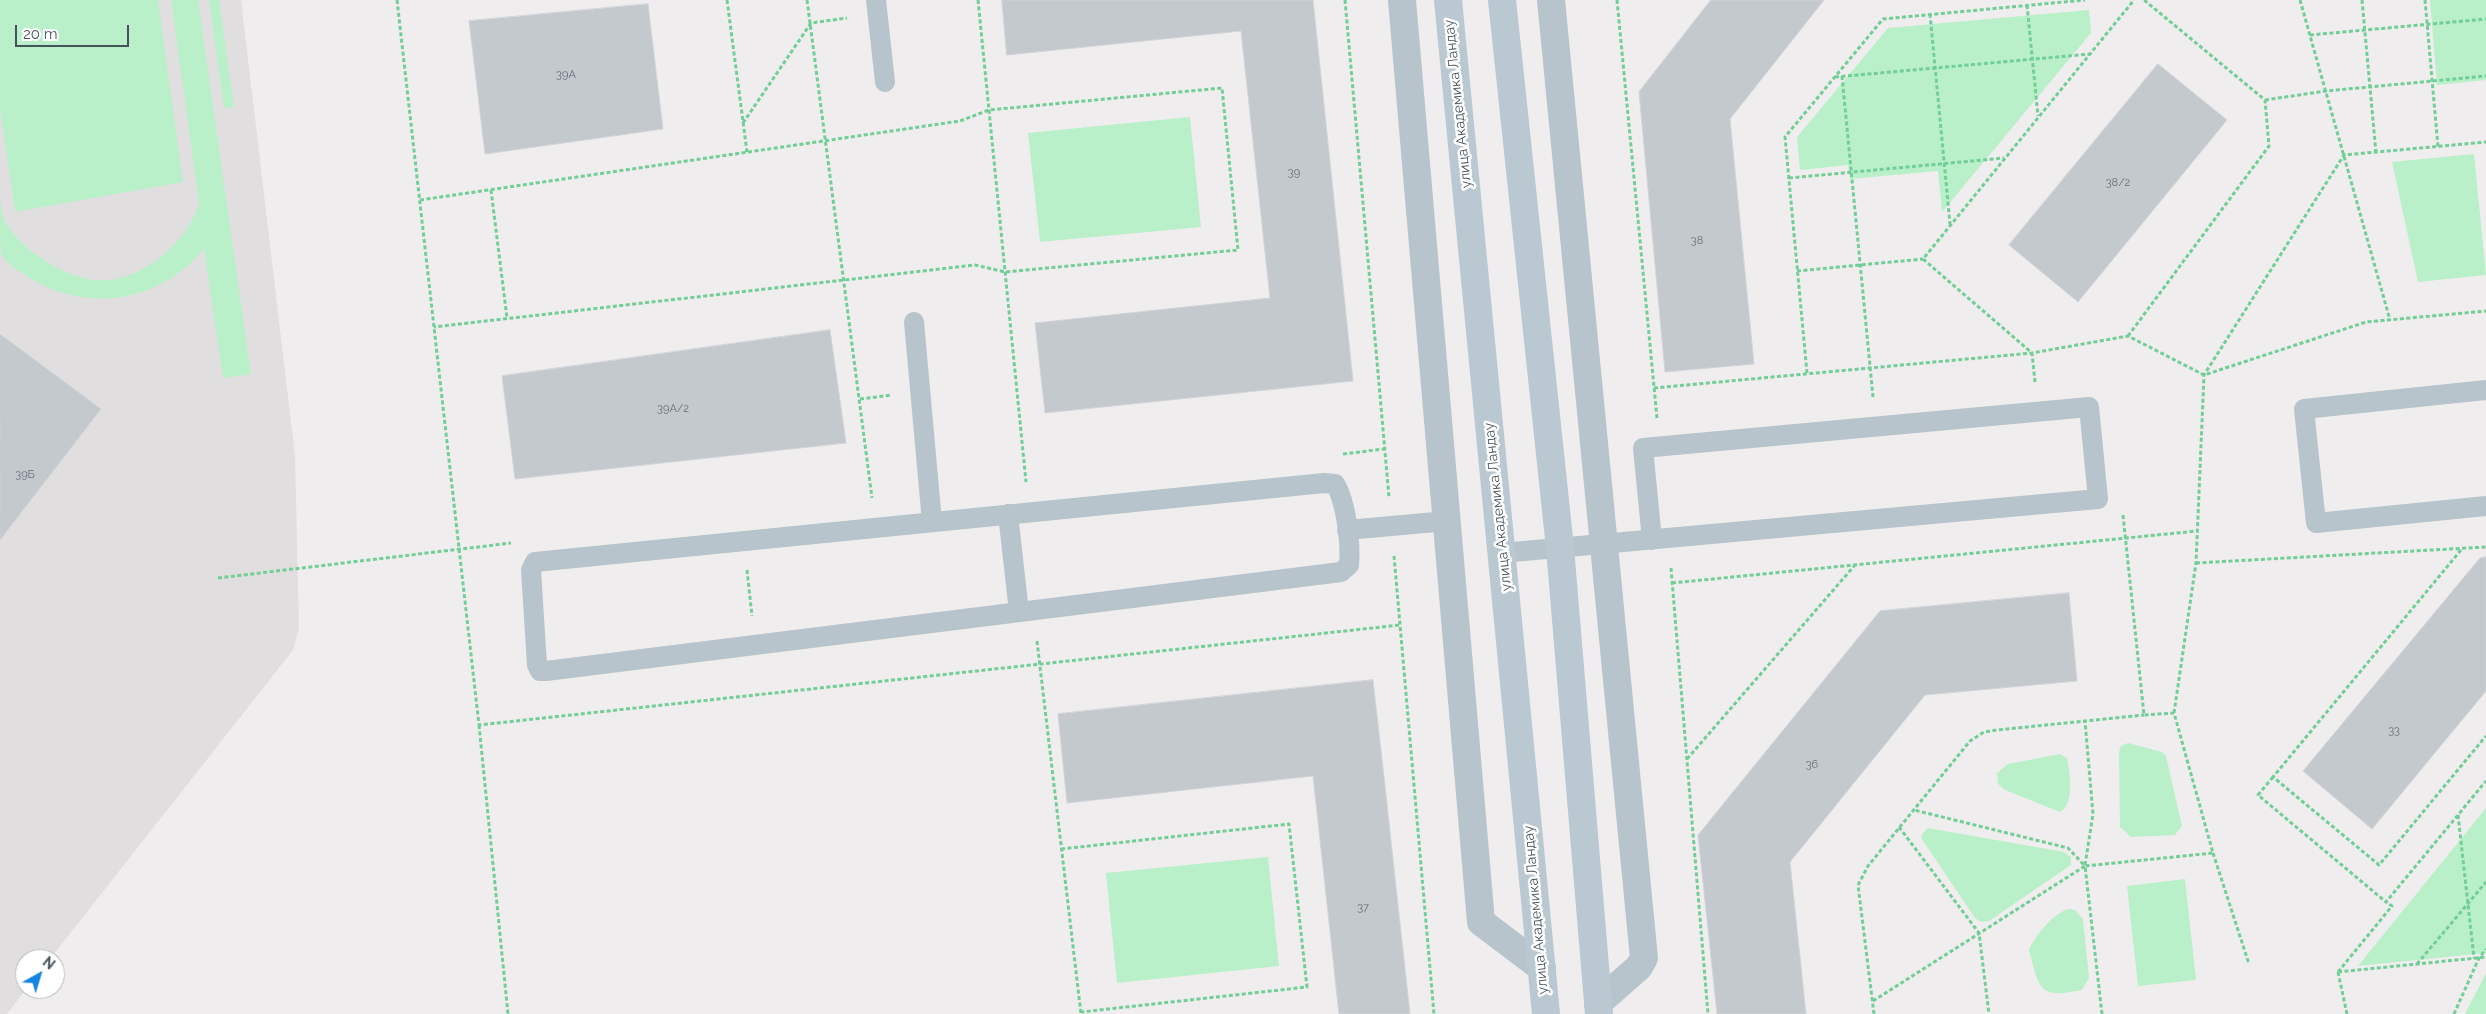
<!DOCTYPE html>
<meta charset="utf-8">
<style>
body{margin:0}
#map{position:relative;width:2486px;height:1014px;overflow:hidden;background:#f0edee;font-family:Raleway,sans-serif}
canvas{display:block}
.north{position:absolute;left:15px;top:949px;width:50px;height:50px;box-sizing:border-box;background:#fff;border:1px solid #b5babd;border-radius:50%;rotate:39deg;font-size:14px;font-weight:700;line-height:20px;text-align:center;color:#45535b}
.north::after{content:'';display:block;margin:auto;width:18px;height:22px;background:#1485e3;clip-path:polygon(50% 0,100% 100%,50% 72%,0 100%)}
.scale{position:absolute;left:15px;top:25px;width:114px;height:22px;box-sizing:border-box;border:2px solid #45535b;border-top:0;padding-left:6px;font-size:15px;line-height:18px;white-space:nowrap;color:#45535b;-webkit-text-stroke:4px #fff;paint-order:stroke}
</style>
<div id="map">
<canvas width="2486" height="1014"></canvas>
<div class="north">N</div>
<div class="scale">20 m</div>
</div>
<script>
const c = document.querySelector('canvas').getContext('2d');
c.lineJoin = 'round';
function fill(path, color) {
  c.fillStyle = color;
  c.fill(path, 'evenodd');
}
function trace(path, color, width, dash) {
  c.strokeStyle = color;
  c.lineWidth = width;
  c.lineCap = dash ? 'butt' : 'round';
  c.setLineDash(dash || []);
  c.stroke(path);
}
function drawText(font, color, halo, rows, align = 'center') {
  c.font = font + ' Raleway,sans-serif';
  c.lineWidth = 5;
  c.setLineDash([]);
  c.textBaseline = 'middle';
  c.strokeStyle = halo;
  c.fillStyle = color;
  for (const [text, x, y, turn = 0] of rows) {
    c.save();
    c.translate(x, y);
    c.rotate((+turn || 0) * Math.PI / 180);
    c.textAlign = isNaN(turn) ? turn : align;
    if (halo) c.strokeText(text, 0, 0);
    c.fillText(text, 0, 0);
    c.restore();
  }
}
fill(new Path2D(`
 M0,0H241L295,456L299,629L293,650L50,959H25L26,989L7,1014H0Z`), '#e1dee0');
fill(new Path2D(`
 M0,0H158L183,182L15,212L0,109Z
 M171,0H198L251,374L223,378L204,249C162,300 92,314 33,280C22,273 7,265 1,254C0,244 0,209 0,197C1,203 1,210 3,216C9,233 29,251 44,260C56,268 69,274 83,278C133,291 184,248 199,204Z
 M209,0H219L234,107L224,108Z
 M2430,0H2486V80L2437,85Z
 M2089,10L2091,33L1942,212L1938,171L1850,179L1848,165L1800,170L1797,137L1888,28Z
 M1190,117L1201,227L1040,242L1028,133Z
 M2474,154L2486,275L2418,282L2392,162Z
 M2128,743L2162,752L2166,756L2182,826L2175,835L2131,837L2120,827L2119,752L2121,746Z
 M2060,754L2067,758C2070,773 2075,804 2060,812L2005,790L1998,784L1997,773L2008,764Z
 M2486,808V953L2358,966Z
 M1928,828L2064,852L2071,857V865L1989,921L1981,922L1975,918L1921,838L1922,834Z
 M1268,857L1279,966L1117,983L1106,873Z
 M2185,879L2196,980L2138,986L2127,886Z
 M2069,909L2075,910L2083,919L2089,978L2082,990C2038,999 2040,990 2029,950C2035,936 2054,912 2069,909Z
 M2486,973V1014H2465Z`), '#baf0c9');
const building = new Path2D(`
 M1002,0H1313L1353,381L1045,413L1035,323L1270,298L1241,31L1007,55Z
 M1711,0H1824L1730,119L1754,364L1665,372L1639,92Z
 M648,4L663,129L485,154L469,21Z
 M2158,64L2227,120L2078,302L2009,245Z
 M830,330L846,443L515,479L502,376Z
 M0,334L101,409L0,540Z
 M2486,557V691L2372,829L2303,771L2480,558Z
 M2069,593L2077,681L1925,695L1790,862L1806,1014H1717L1698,835L1880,611Z
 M1373,680L1383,768L1410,1014H1339L1313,776L1067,803L1058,714Z`);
fill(building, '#c4c9ce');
trace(building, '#d1d4d9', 1);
trace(new Path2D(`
 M397,0L479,725L1400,625
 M727,0L747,152
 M807,0L872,498
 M978,0L1026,482
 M1345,0L1389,497
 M1617,0L1657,418
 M2300,0L2390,320
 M2362,0L2376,153
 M2425,0L2438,147
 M2027,5L2038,116
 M1930,14L1950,224
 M2310,35L2486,19
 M1842,76L1873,397
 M1835,77L2090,54
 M2265,100L2326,91L2486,76
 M743,123L811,23L847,18
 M1789,178L2004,158
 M491,190L507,318
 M420,200L960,121L989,110L1222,88L1238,250L1005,272L975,265L434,327
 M1797,271L1923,259
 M2128,336L2269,146L2265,100L2144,0
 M1807,373L1785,137L1883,19L2085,0
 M2035,382L2032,353L1923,259L2134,0
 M1654,388L2032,353L2128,336L2204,375L2366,322L2486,311
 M860,399L892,395
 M1343,454L1384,449
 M2461,550L2273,777L2379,865L2486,736
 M1394,556L1434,1014
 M2196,563L2486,547
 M1671,568L1708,1014
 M747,570L752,616
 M218,578L511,543
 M1672,583L2197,531
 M1037,641L1081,1014
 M2174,713L2196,563L2204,375L2344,155L2486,142
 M479,725L508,1014
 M1687,759L1855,565
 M2273,777L2258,795L2386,902L2486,781
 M2458,815L2474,958
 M1899,827L1979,933L1989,1014
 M1061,849L1289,824L1307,987L1081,1012
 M2213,853L2249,964
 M2085,865L2093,814L2085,721
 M2417,964L2486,882
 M2338,972L2486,957
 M2338,972L2392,906L2386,902
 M2338,972L2347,1014
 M1873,1001L2085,866L2068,848L1914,810
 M1874,1014L1858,885L1868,866L1970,741L1984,732L1997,730L2144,715
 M2102,1014L2085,866L2213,853L2174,713L2144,715L2123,515
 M2454,1014L2479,958L2486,949`), '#71ce96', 3, [4, 2.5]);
trace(new Path2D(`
 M876,0L885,82
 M914,322L932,522
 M2486,390L2304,409L2316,523L2486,506
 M1324,483L1335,484C1346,501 1351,544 1349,565L1341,572L546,671H540L537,665L531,570L535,562Z
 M1008,514L1019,612
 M1347,530L1447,521
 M1502,553L2098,499L2089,407L1643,448L1652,540`), '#b8c4cb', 20);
trace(new Path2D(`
 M1402,0L1481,922L1542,968
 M1551,0L1644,958L1639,967L1598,1003`), '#b8c4cb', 28);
trace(new Path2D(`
 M1448,0L1546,1014
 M1502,0L1560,548L1599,1014`), '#bac8d2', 28);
drawText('11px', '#657078', null, [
 ["39А",566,75],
 ["39",1294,173],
 ["38/2",2118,183],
 ["38",1697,241],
 ["39А/2",673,409],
 ["39Б",25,475],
 ["33",2394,731],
 ["36",1812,765],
 ["37",1363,908]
]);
drawText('14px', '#45535b', '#fff', [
 ["улица Академика Ландау",1458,104,-96],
 ["улица Академика Ландау",1498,507,-96],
 ["улица Академика Ландау",1536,910,-95]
]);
</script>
